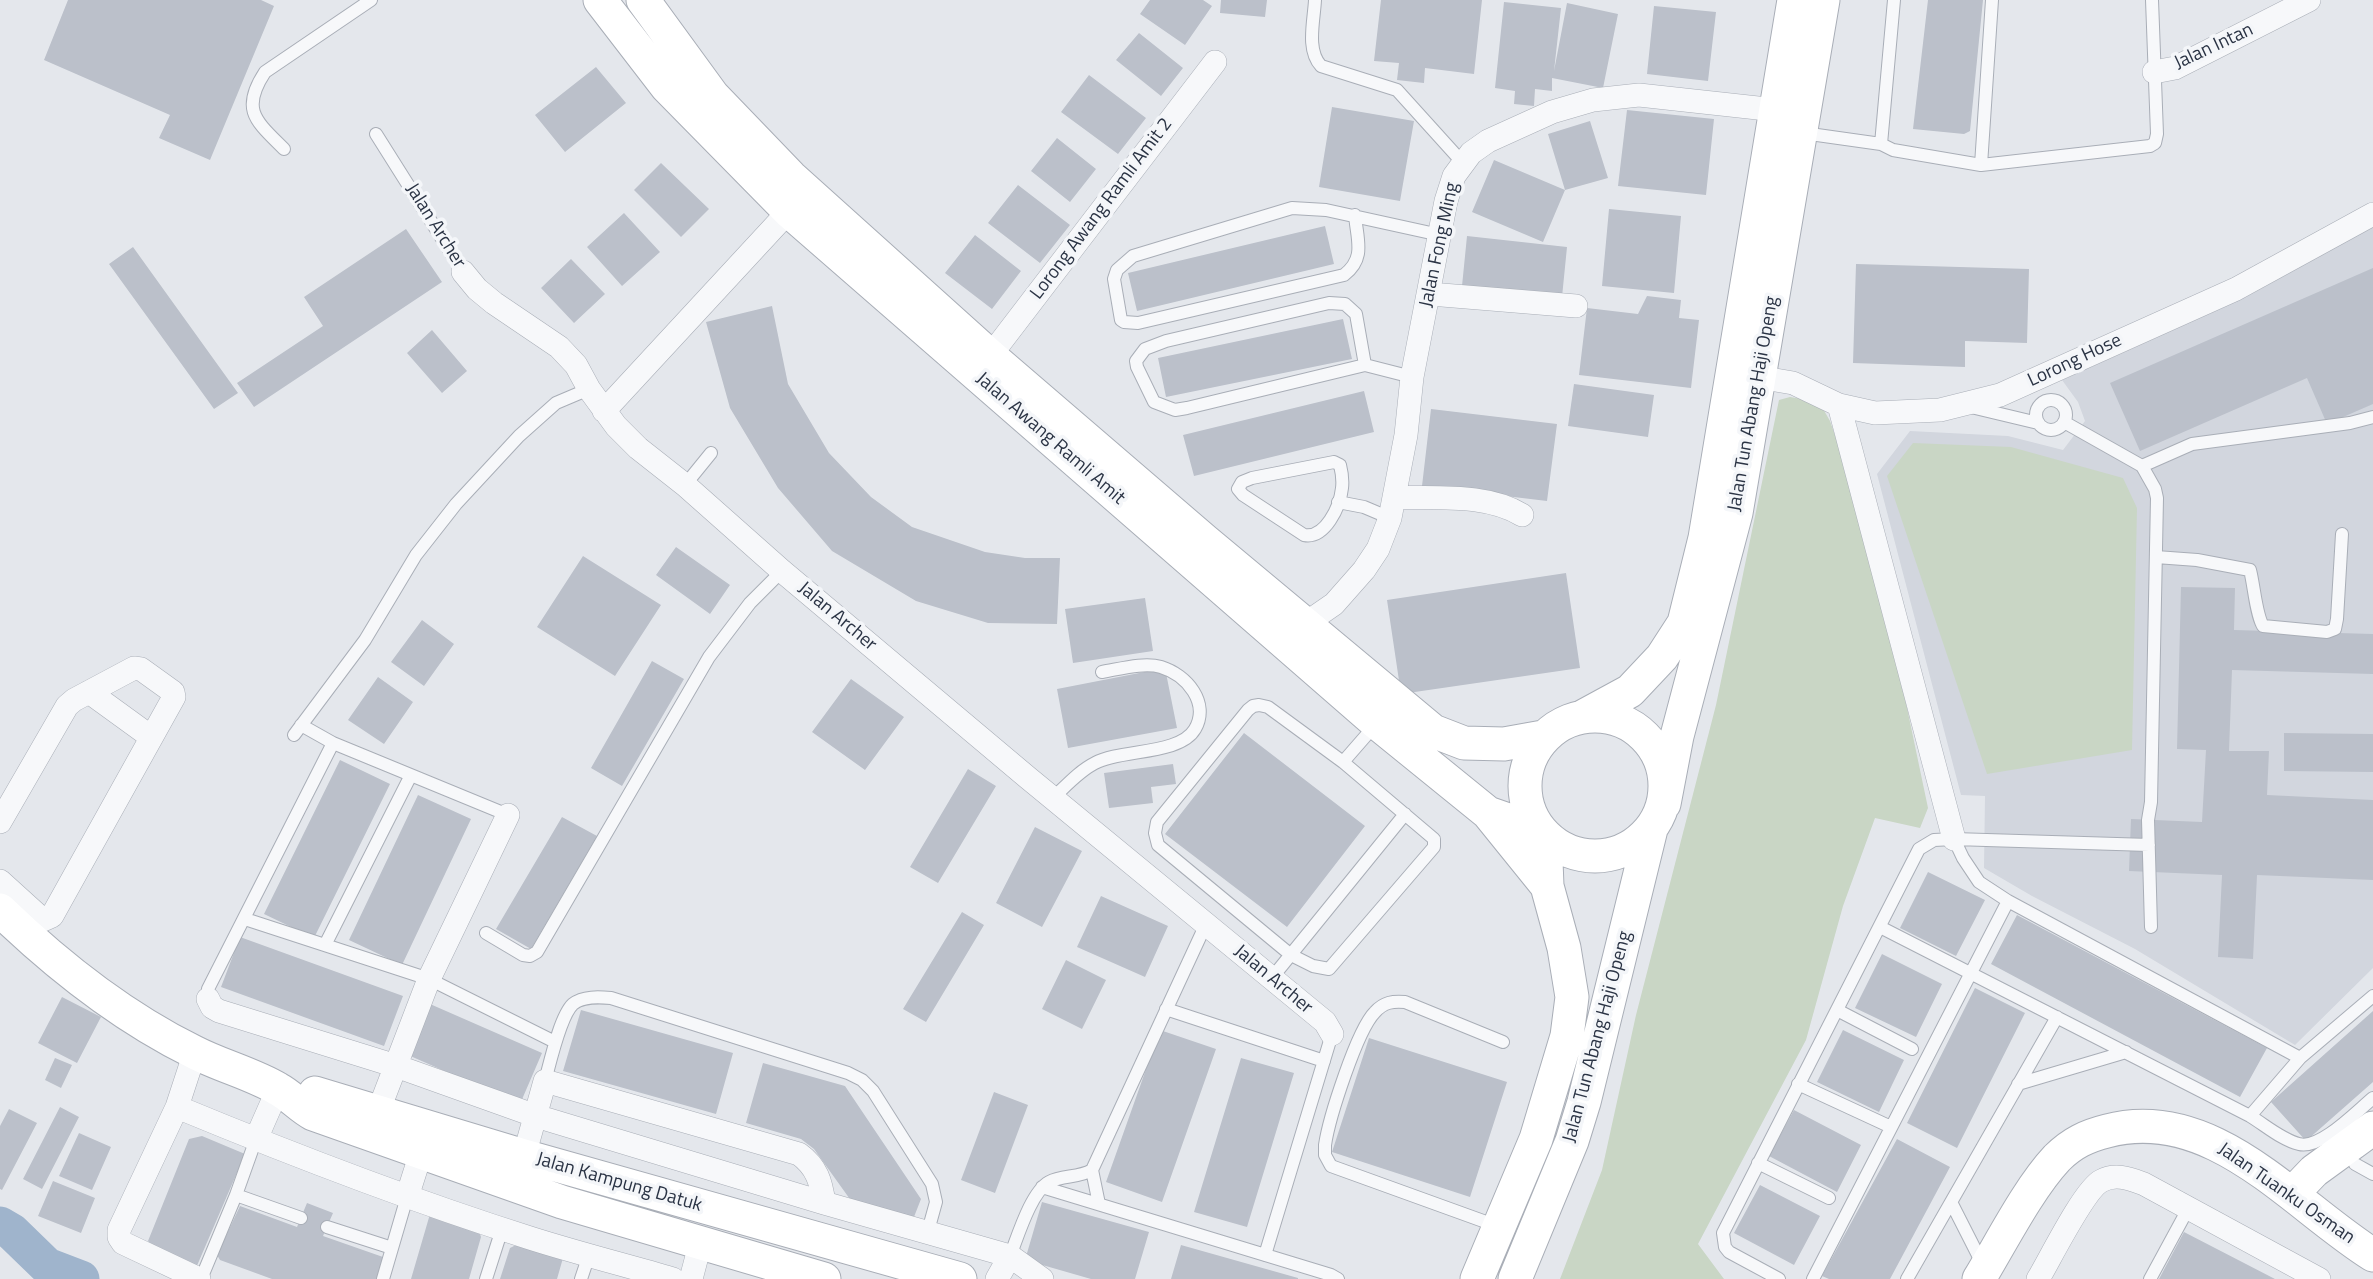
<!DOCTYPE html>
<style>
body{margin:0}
canvas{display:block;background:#e4e7ec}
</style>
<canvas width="2373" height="1279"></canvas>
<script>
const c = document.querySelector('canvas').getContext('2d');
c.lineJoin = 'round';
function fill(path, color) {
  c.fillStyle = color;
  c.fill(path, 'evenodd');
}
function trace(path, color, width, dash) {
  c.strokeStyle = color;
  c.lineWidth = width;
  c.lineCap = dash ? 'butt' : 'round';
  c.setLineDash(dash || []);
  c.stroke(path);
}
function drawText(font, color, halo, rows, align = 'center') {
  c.font = font + ' "Titillium Web",sans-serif';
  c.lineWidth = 7;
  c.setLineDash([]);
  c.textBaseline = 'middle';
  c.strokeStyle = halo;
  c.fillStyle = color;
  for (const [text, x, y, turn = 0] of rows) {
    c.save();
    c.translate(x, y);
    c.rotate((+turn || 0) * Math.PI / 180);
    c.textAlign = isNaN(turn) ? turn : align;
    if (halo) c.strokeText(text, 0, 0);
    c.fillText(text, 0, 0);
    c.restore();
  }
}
fill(new Path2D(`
 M2373,227V968L2295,1045L2135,949L2032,896L1984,868L1985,796L1961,795L1877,474L1910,431L2008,436L2063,450L2085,421L2078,402L2062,380L2246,297Z`), '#d2d6de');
fill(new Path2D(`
 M1790,397L1808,400L1822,407L1830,421L1849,475L1889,622L1928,808L1920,828L1875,818L1843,906L1806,1040L1698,1244L1724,1279H1560L1602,1170L1636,1015L1716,705L1779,400Z
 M1913,443L2011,447L2123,478L2137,508L2132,750L1987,774L1887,476Z`), '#c9d6c5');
trace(new Path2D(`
 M0,1225L12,1232L47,1266L81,1279`), '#9fb4cc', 37);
fill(new Path2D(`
 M68,0H261L274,6L210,160L159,138L170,115L44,60Z
 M1150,0H1203L1212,6L1185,45L1140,14Z
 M1221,0H1267L1265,17L1220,13Z
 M1381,0H1482L1474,74L1425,68L1424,83L1397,80L1399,63L1374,61Z
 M1928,0H1983L1970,131L1964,134L1913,129Z
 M1504,2L1561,8L1554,71L1567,3L1618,14L1603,88L1552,78V91L1535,89L1534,106L1514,104L1515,91L1495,88Z
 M1654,6L1716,12L1708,81L1647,74Z
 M1139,33L1183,68L1161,96L1116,60Z
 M596,67L626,103L565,152L535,115Z
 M1089,75L1146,118L1118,154L1061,112Z
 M1332,107L1414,121L1400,201L1319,187Z
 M1627,110L1714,119L1706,195L1618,186Z
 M1590,121L1608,178L1565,190L1548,134Z
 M1057,138L1096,169L1070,202L1031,171Z
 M1494,160L1565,190L1543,242L1472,212Z
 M661,163L709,209L681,237L634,190Z
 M1018,185L1070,225L1040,263L988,223Z
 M1609,209L1681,216L1674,293L1602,286Z
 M624,213L660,252L622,286L587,247Z
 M1325,226L1334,264L1137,311L1128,273Z
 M406,229L442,282L254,407L237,383L323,326L304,297Z
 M975,235L1021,271L992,309L945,273Z
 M1467,236L1567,247L1562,297L1462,286Z
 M133,247L238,393L214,409L109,264Z
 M571,259L605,294L574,323L541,288Z
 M1856,264L2029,269L2027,343L1965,341V367L1853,363Z
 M2373,268V404L2327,424L2307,378L2140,451L2110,383Z
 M1647,296L1681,300L1679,318L1699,320L1691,388L1579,375L1587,308L1638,314Z
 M772,306L788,384L829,453L871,497L912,527L985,552L1025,558H1060L1057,624L988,623L916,601L832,551L778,488L730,408L706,322Z
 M1343,319L1352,359L1166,397L1158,358Z
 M432,330L467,371L442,393L407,353Z
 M1574,384L1654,395L1648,437L1568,426Z
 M1364,391L1374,432L1194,476L1183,435Z
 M1431,409L1557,424L1547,501L1422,486Z
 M676,547L730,585L710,614L656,575Z
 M583,556L661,605L615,676L537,627Z
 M1566,573L1580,668L1401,694L1387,600Z
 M2181,587L2235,588L2234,630L2373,634V674L2232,670L2229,751H2269L2267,795L2373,800V880L2257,875L2253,959L2218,957L2222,875L2129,871L2131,819L2202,822L2206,750L2177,749Z
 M1145,598L1153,651L1073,663L1065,609Z
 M422,620L454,644L424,686L391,662Z
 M652,661L684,679L622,786L591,768Z
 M1165,668L1177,728L1068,748L1057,689Z
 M378,677L413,702L384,744L348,720Z
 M851,679L904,717L865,770L812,732Z
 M1244,733L1365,826L1287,927L1165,834Z
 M2284,733L2373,734V772L2284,771Z
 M340,760L390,784L314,938L264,914Z
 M1173,764L1176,784L1151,787L1153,803L1109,808L1104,773Z
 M968,769L996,786L938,883L910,867Z
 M418,795L471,819L402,965L349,940Z
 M562,817L597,836L531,949L496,929Z
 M1035,827L1082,851L1042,927L996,903Z
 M1928,872L1985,900L1956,956L1900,928Z
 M1101,896L1168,926L1145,977L1077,947Z
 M962,912L984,925L926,1022L903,1009Z
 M2017,915L2267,1048L2240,1097L1991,964Z
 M240,937L403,996L384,1046L221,987Z
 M1882,954L1942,984L1916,1037L1855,1008Z
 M1066,960L1106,980L1082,1029L1042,1009Z
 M1975,988L2025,1013L1957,1148L1907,1123Z
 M62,997L101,1017L77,1063L38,1043Z
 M430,1004L542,1053L520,1104L408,1055Z
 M581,1010L733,1053L716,1114L563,1071Z
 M2373,1011V1082L2306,1141L2271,1102Z
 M1160,1030L1216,1049L1162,1202L1106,1182Z
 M1843,1030L1904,1060L1879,1112L1817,1082Z
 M1369,1038L1507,1082L1470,1197L1332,1152Z
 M55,1058L72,1065L61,1088L45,1080Z
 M1241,1058L1294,1073L1247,1227L1194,1212Z
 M763,1063L845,1086L921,1199L912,1222L852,1202L814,1149L801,1139L746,1123Z
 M994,1092L1028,1105L995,1193L961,1180Z
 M60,1107L79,1117L42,1189L23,1179Z
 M9,1109L37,1123L2,1190L0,1189V1126Z
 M1794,1110L1861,1145L1837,1192L1769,1156Z
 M79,1133L111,1147L92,1190L59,1176Z
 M202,1136L245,1154L196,1268L155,1251L148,1241L189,1139Z
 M1897,1139L1950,1167L1890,1279H1829L1822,1276Z
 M53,1181L95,1198L81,1233L38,1216Z
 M1760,1185L1820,1216L1794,1265L1734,1233Z
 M1042,1202L1149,1232L1135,1279H1091L1025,1260Z
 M307,1203L333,1213L323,1236L383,1257L377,1279H272L220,1260L217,1255L240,1206L297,1227Z
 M430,1214L479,1231L481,1237L469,1279H411Z
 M2184,1232L2275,1279H2159Z
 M516,1245L563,1258L557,1279H500L510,1248Z
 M1181,1245L1298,1278V1279H1171Z`), '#bbc0ca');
const lane = new Path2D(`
 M1315,0C1314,21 1306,50 1321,66L1397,90L1463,163
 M1803,133L1881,144L1893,150L1981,165L2150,146L2155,143L2157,134L2152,0
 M376,134L463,272
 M1881,144L1894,0
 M284,149C256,121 240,110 265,72L371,0
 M1981,165L1992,0
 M1355,215C1357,240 1366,258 1344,275L1138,323L1124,322L1121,320L1114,279L1117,270L1133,256L1292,208L1326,210L1440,235
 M1365,365L1356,314L1345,304L1329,303L1166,341L1145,349L1136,361L1137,367L1154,402L1175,410L1187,408L1365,365L1412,377
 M2036 415a15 15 0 1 1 30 0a15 15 0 1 1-30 0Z
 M1971,407L2038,423
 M2064,422L2142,466L2155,489L2157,498L2151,802L2148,820L2151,927
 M1334,462L1340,465C1342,473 1343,480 1342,488C1340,507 1325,539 1304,535L1243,495L1238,489L1242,482L1252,478Z
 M2142,466L2192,444L2350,423L2373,417
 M685,485L711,453
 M1338,502L1364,507L1390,518
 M2156,557L2197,560L2250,570C2254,585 2256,615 2263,626L2327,632L2335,629L2337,619L2342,534
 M1259,705L1268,707L1343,762L1434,839V847L1329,969L1313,966L1291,955L1158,845L1155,833L1157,822L1248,710L1253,706Z
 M301,725L333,743L508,815
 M294,735L365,640L416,555L456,504L519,436L556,403L589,389
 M1343,762L1377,723
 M1053,798C1066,786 1079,771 1095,763C1121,749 1180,755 1195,729C1210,703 1187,675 1161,667C1144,662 1120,669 1102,672
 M1954,839L1963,858L1979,882L2008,901L2300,1058
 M245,919L429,979L555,1042
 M1880,927L2250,1116C2265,1125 2282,1140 2299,1144C2320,1150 2357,1111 2373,1098
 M486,933L523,955L530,956L537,952L709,657L750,603L782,571
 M325,945L411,775
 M1271,979L1405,814
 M208,999V989L333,743
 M1166,1009L1324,1061
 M1837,1010L1912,1049
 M545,1081C550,1063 560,1016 573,1004C583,996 599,997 611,998L848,1073L862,1080L873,1091L932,1184L936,1202L928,1231
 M1798,1084L1891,1127
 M2018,1084L2126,1052
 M2250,1116L2300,1058L2373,996
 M1758,1163L1829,1198
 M2355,1164L2373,1174
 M1092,1170L1099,1204
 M1042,1187L1331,1275L1338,1279
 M236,1195L301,1218
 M1951,1202L1983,1265
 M1497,1226L1331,1166L1325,1155V1145C1329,1118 1357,1030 1375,1012C1384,1002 1393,1001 1405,1002L1503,1042
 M327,1227L392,1248
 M1265,1255L1332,1034
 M1010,1256C1018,1236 1031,1192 1049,1182C1062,1175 1079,1178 1092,1170L1206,924
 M201,1279L236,1195L256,1139
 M383,1279L407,1197
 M486,1279L502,1229
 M581,1279L589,1255
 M1779,1279L1729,1252L1725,1247L1723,1233L1919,849L1934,840L1954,839L2149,845
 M1813,1279L2008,901
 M1907,1279L2057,1017
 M2150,1279L2188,1209`);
const street = new Path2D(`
 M2154,72L2175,68L2309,0
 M463,272L477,289L494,303L559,347L576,365L589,389L616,426L638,448L685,485L782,571L1027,777L1325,1022L1332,1034
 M1430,294L1576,306
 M990,356L1215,62
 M1758,377L1793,383L1839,405L1875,413L1940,410L2000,395L2236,289L2373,214
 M1839,405L1954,839
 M604,411L789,211
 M1395,497C1436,499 1486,493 1522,515
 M1305,624L1334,604L1364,570L1378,549L1390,518L1406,435L1412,377L1446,201L1454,176L1471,153L1488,141L1552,112L1593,100L1639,95L1776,110
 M89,692L151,737
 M0,822L67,706L74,700L134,668L141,669L173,692L174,697L52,916L43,920L0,881
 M208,999L212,1007L219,1011L396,1066L536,1116L824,1203L1010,1256L1042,1279
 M195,1052L177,1107L119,1230V1237L123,1243L199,1279
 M177,1107C293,1155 410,1200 530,1238C577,1253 625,1265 673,1279
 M378,1112L429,979L508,815
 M256,1139L278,1089
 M524,1156L545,1081L799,1154C817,1167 821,1182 824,1203
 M407,1197L421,1153
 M691,1279L701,1241
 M997,1279L1010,1256
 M2038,1279C2050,1259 2084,1190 2101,1181C2116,1173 2130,1179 2144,1184L2319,1279`);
const secondary = new Path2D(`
 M600,0L667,87L789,211L1377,723L1488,813L1540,831
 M643,0L713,96L791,177L990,356L1204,540L1433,731L1464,743L1504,744L1543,737
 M1525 786a70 70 0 1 1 140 0a70 70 0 1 1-140 0Z
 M1584,716L1630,691L1662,657L1684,623L1705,538L1794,0
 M1664,804L1677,736L1736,513L1823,0
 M1488,813L1547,886
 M0,910C59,967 121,1016 194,1052C221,1066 253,1074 278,1089C291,1096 300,1107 313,1114L562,1202L824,1279
 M315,1093L524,1156L960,1279
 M2292,1194L2314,1171L2373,1128
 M1477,1279L1536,1139L1567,1036L1572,997L1564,948L1547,886L1545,836
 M1515,1279L1572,1141L1584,1102L1651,829
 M1979,1279C2001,1243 2028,1189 2057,1158C2072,1143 2087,1136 2107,1131C2213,1103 2293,1205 2373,1255`);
trace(lane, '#a9aeb7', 14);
trace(street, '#a9aeb7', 24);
trace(secondary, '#a9aeb7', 35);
trace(lane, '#f7f8fa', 12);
trace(street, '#f7f8fa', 23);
trace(secondary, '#fff', 33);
drawText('19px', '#2b3445', '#f4f6f9', [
 ["Jalan Intan",2214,47,-25],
 ["Lorong Awang Ramli Amit 2",1102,209,-53],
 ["Jalan Archer",435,226,58],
 ["Jalan Fong Ming",1440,245,-78],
 ["Lorong Hose",2075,361,-25],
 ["Jalan Tun Abang Haji Openg",1754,404,-80],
 ["Jalan Awang Ramli Amit",1050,439,41],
 ["Jalan Archer",837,617,40],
 ["Jalan Archer",1273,980,40],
 ["Jalan Tun Abang Haji Openg",1598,1037,-75],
 ["Jalan Kampung Datuk",619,1183,16],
 ["Jalan Tuanku Osman",2286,1194,35]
]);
</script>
